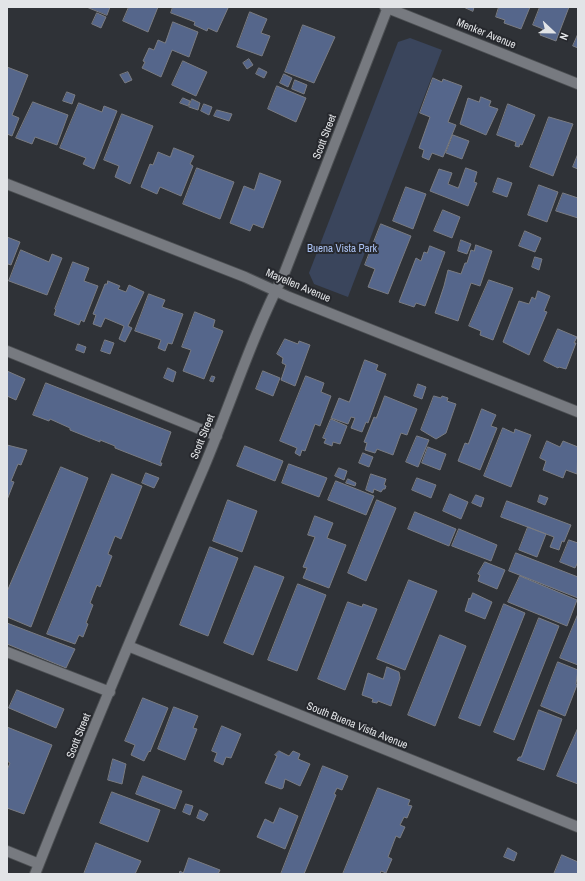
<!DOCTYPE html>
<style>
body{margin:0}
#map{position:relative;width:585px;height:881px;overflow:hidden;background:#2f3237;font-family:"Archivo Narrow",sans-serif}
canvas{display:block}
.frame{position:absolute;inset:0;border:8px solid #e2e4e7;pointer-events:none}
.north{position:absolute;left:533px;top:12px;width:40px;height:40px;-webkit-text-stroke:3px #26282d;paint-order:stroke;rotate:112deg;font-size:11px;font-weight:700;line-height:16px;text-align:center;color:#e2e4e7}
.north::after{content:'';display:block;margin:auto;width:14px;height:18px;background:#e2e4e7;clip-path:polygon(50% 0,100% 100%,50% 72%,0 100%)}
</style>
<div id="map">
<canvas width="585" height="881"></canvas>
<div class="frame"></div>
<div class="north">N</div>
</div>
<script>
const c = document.querySelector('canvas').getContext('2d');
c.lineJoin = 'round';
function fill(path, color) {
  c.fillStyle = color;
  c.fill(path, 'evenodd');
}
function trace(path, color, width, dash) {
  c.strokeStyle = color;
  c.lineWidth = width;
  c.lineCap = dash ? 'butt' : 'round';
  c.setLineDash(dash || []);
  c.stroke(path);
}
function drawText(font, color, halo, rows, align = 'center') {
  c.font = font + ' "Archivo Narrow",sans-serif';
  c.lineWidth = 4;
  c.setLineDash([]);
  c.textBaseline = 'middle';
  c.strokeStyle = halo;
  c.fillStyle = color;
  for (const [text, x, y, turn = 0] of rows) {
    c.save();
    c.translate(x, y);
    c.rotate((+turn || 0) * Math.PI / 180);
    c.textAlign = isNaN(turn) ? turn : align;
    if (halo) c.strokeText(text, 0, 0);
    c.fillText(text, 0, 0);
    c.restore();
  }
}
fill(new Path2D(`
 M410,38L442,50L348,297L314,284L309,273L398,42Z`), '#3a455c');
const building = new Path2D(`
 M87,7H110L107,15Z
 M129,7H158L148,32L123,21Z
 M173,7H226L228,8L217,32L208,28L207,31L194,25L195,22L171,13Z
 M464,7H474L473,11Z
 M499,7H530L521,29L504,23L505,20L496,17Z
 M540,7H569L556,41L540,35L543,29L533,25Z
 M250,12L267,19L261,33L270,36L262,56L237,47Z
 M97,13L106,17L101,28L92,24Z
 M173,22L198,32L189,57L172,50L161,77L142,68L145,62L143,61L149,48L154,50L158,40L165,43Z
 M303,25L335,37L314,83L285,72Z
 M578,34V48L573,46Z
 M249,59L253,65L247,69L243,63Z
 M183,61L207,72L196,96L172,85Z
 M7,67L28,75L12,115L19,118L12,136L7,134Z
 M259,68L267,72L264,78L256,74Z
 M128,72L132,80L125,83L120,75Z
 M284,74L292,78L288,87L280,83Z
 M433,78L442,82L443,79L462,86L448,122L456,125L443,157L432,153L429,160L422,157L424,150L419,148L430,117L420,113Z
 M295,80L307,85L304,94L292,89Z
 M277,86L306,98L296,122L268,109Z
 M67,92L75,95L72,104L63,101Z
 M481,97L491,101L489,106L498,109L486,135L460,124L468,98L479,102Z
 M183,98L190,101L188,106L180,103Z
 M192,99L200,103L198,110L189,107Z
 M33,102L68,115L57,145L35,137L32,144L16,138Z
 M79,103L102,112L104,106L117,111L94,169L83,164L86,158L60,148Z
 M204,104L212,107L209,115L201,111Z
 M508,104L535,115L522,145L520,144L519,147L515,146L516,142L497,135Z
 M217,110L232,114L229,121L214,116Z
 M122,114L153,126L130,184L115,177L119,166L104,160Z
 M549,117L573,124L553,176L530,167Z
 M453,135L469,141L462,159L446,153Z
 M174,148L194,156L190,164L193,166L181,196L160,187L157,194L141,187L150,164L153,165L158,152L170,157Z
 M578,154V169L573,167Z
 M197,168L234,182L220,219L183,204Z
 M466,168L477,172L474,182L477,183L468,206L430,191L439,169L452,173L448,184L458,188Z
 M260,173L281,181L263,228L253,224L250,231L230,223L244,186L254,190Z
 M498,178L512,183L507,197L493,192Z
 M539,185L558,192L547,222L528,215Z
 M406,187L426,194L413,229L393,221Z
 M563,193L578,198V218L556,211Z
 M443,210L460,217L452,238L434,231Z
 M381,224L411,236L388,294L368,287L375,269L365,265Z
 M525,231L541,238L535,252L519,246Z
 M7,237L20,242L11,265L8,264L7,266Z
 M461,240L471,244L467,254L458,251Z
 M476,245L492,251L480,286L471,283L458,321L435,313L444,286L448,270L461,274L465,263H467L471,250L474,251Z
 M430,246L445,252L425,306L416,303L414,307L399,302L416,258L421,261L424,252L427,253Z
 M21,250L49,262L52,254L62,258L47,295L9,281Z
 M535,257L542,259L539,270L532,267Z
 M73,262L89,268L84,281L98,286L84,322L81,320L79,325L54,315L56,310L55,309Z
 M489,280L513,288L493,340L480,335L481,331L469,326Z
 M108,281L120,286L118,289L126,292L129,285L144,292L128,326L132,328L125,342L119,339L124,326L105,318L101,327L93,324L96,315L93,314L105,284H107Z
 M538,291L550,296L544,311L547,312L529,355L503,342L519,301L529,304L532,297L535,299Z
 M149,294L165,300L162,307L183,314L172,344L168,343L165,351L158,348L161,340L135,331Z
 M195,312L215,320L213,327L223,331L204,379L183,371L191,350L182,347Z
 M558,329L577,337L574,343H576L566,369L559,367L558,368L544,361Z
 M285,339L298,344L299,341L310,345L295,386L281,380L286,365L282,363L283,358L277,354Z
 M105,340L114,343L110,354L101,351Z
 M78,344L86,347L84,353L76,350Z
 M365,360L378,365L376,370L386,374L368,423L366,422L362,432L351,428L355,418L351,417L348,424L331,418L339,398L349,402Z
 M168,368L176,372L173,382L164,378Z
 M7,371L25,379L16,400L7,396Z
 M263,371L280,378L273,396L256,389Z
 M212,376L215,377L213,382L210,381Z
 M306,376L324,383L321,392L331,396L320,426L315,424L305,451L302,450L300,456L295,453L297,448L280,441Z
 M46,383L171,432L160,463H162L161,466L115,448V446L100,440V442L70,430V428L50,419L49,421L33,415Z
 M418,384L426,387L422,399L414,396Z
 M385,396L417,409L407,435L401,433L393,455L377,449L375,453L365,450L367,443L364,442L374,417L376,418Z
 M434,396L441,398L442,396L448,398L447,401L456,404L446,433L436,439L421,430Z
 M482,409L496,415L491,426L497,428L480,470L458,461L465,443L468,444Z
 M331,419L347,426L340,444L333,442L332,446L324,443L326,439L323,438Z
 M503,428L514,433L515,429L531,435L511,487L484,476Z
 M417,436L429,440L418,467L406,462Z
 M547,441L560,447L563,441L578,447L577,474L566,470L563,478L543,470L546,461L540,458Z
 M7,445L27,450L21,465L18,464L11,481L14,482L7,500Z
 M245,446L283,461L275,481L237,466Z
 M428,447L446,454L440,470L422,463Z
 M363,453L373,457L369,467L359,463Z
 M289,464L327,478L319,497L282,483Z
 M61,467L88,478L31,627L7,617V592Z
 M339,468L347,471L344,480L335,476Z
 M146,473L159,478L154,488L142,483Z
 M112,474L142,486L121,539L115,536L108,554L112,556L100,587L97,585L90,603L93,605L86,623L88,624L83,637L79,635L75,644L47,634Z
 M371,474L386,479L384,485L386,486L385,489H383L381,492L374,489L373,493L366,490Z
 M417,478L436,485L431,498L412,490Z
 M348,479L356,483L355,486L346,483Z
 M336,481L374,496L366,515L328,500Z
 M450,494L468,502L461,519L443,511Z
 M476,495L484,498L481,507L472,503Z
 M540,495L548,498L545,505L538,502Z
 M228,500L257,511L242,552L213,541Z
 M377,500L396,508L366,581L348,573Z
 M507,501L571,525L564,542L562,541L559,550L550,547L554,537L501,517Z
 M415,512L456,529L449,546L408,529Z
 M315,516L333,523L327,538L346,545L329,588L303,578L307,568L303,567L315,537L308,535Z
 M528,527L546,534L537,557L519,550Z
 M459,529L497,545L491,561L452,546Z
 M569,540L578,543V562L575,568L560,562Z
 M210,547L238,558L208,636L180,625Z
 M516,553L578,577V598L509,571Z
 M485,562L505,570L497,589L478,581L480,575L478,574Z
 M255,566L284,577L253,655L224,643Z
 M520,576L577,600L567,626L508,602Z
 M409,580L437,591L405,670L377,659Z
 M298,584L326,595L297,671L268,660Z
 M473,593L492,602L485,619L465,611L469,598L470,599Z
 M348,602L362,607L363,604L377,609L345,690L318,679Z
 M504,604L525,613L480,726L459,718Z
 M578,614V665L560,658Z
 M539,618L559,626L514,740L494,732Z
 M7,623L75,649L66,668L7,644Z
 M440,635L466,646L435,726L408,715Z
 M558,662L578,670L576,684L577,685L565,716L541,706Z
 M387,667L399,672L400,678L391,706L378,701L377,703L372,702L373,699L362,695L368,673L383,679Z
 M17,690L64,709L56,728L9,708Z
 M143,698L168,708L150,752L149,751L144,761L131,755L135,745L125,741Z
 M174,707L198,716L193,728L197,729L185,760L158,749Z
 M539,710L562,719L544,770L517,760L519,757H521Z
 M222,726L241,734L231,758L226,757L223,765L214,761L217,753L212,751Z
 M7,727L52,745L24,814L7,808V770L10,763L7,761Z
 M578,728V784L557,776Z
 M279,751L289,756L293,751L300,754L298,759L310,764L300,786L285,779L283,788L281,789L265,783L277,756L275,755Z
 M113,759L126,764L122,784L108,780Z
 M323,766L348,776L342,790L337,788L334,794L336,795L304,874H281Z
 M143,776L182,791L175,809L136,794Z
 M378,788L410,800L408,805L412,806L407,818L404,817L400,825L405,827L400,838L396,836L388,857L392,859L386,873L381,871L380,874H343Z
 M112,792L160,810L148,842L100,823Z
 M186,804L193,806L190,815L183,812Z
 M280,808L298,816L285,849L257,837L265,819L273,823Z
 M200,810L208,814L204,821L197,818Z
 M96,843L141,861L135,874H84Z
 M508,848L517,853L514,861L504,857Z
 M562,855L578,862V874H554Z
 M189,858L220,870L218,874H179L180,871L183,873Z`);
fill(building, '#55668b');
trace(building, '#7a7c82', 1);
const minor = new Path2D(`
 M385,7L578,84
 M7,184L245,277L289,297L578,412
 M7,351L217,436
 M128,646L578,827
 M7,652L110,692
 M7,851L39,864
 M35,874C89,737 146,602 204,467C231,403 252,336 284,274L388,7`);
trace(minor, '#4c4f52', 12);
trace(minor, '#777a80', 10);
drawText('11px', '#e2e4e7', '#26282d', [
 ["Menker Avenue",486,34,22],
 ["Scott Street",325,137,-69],
 ["Mayellen Avenue",298,286,23],
 ["Scott Street",203,437,-68],
 ["South Buena Vista Avenue",357,726,22],
 ["Scott Street",79,736,-68]
]);
drawText('11px', '#acc3f4', '#26282d', [
 ["Buena Vista Park",342,249]
]);
</script>
